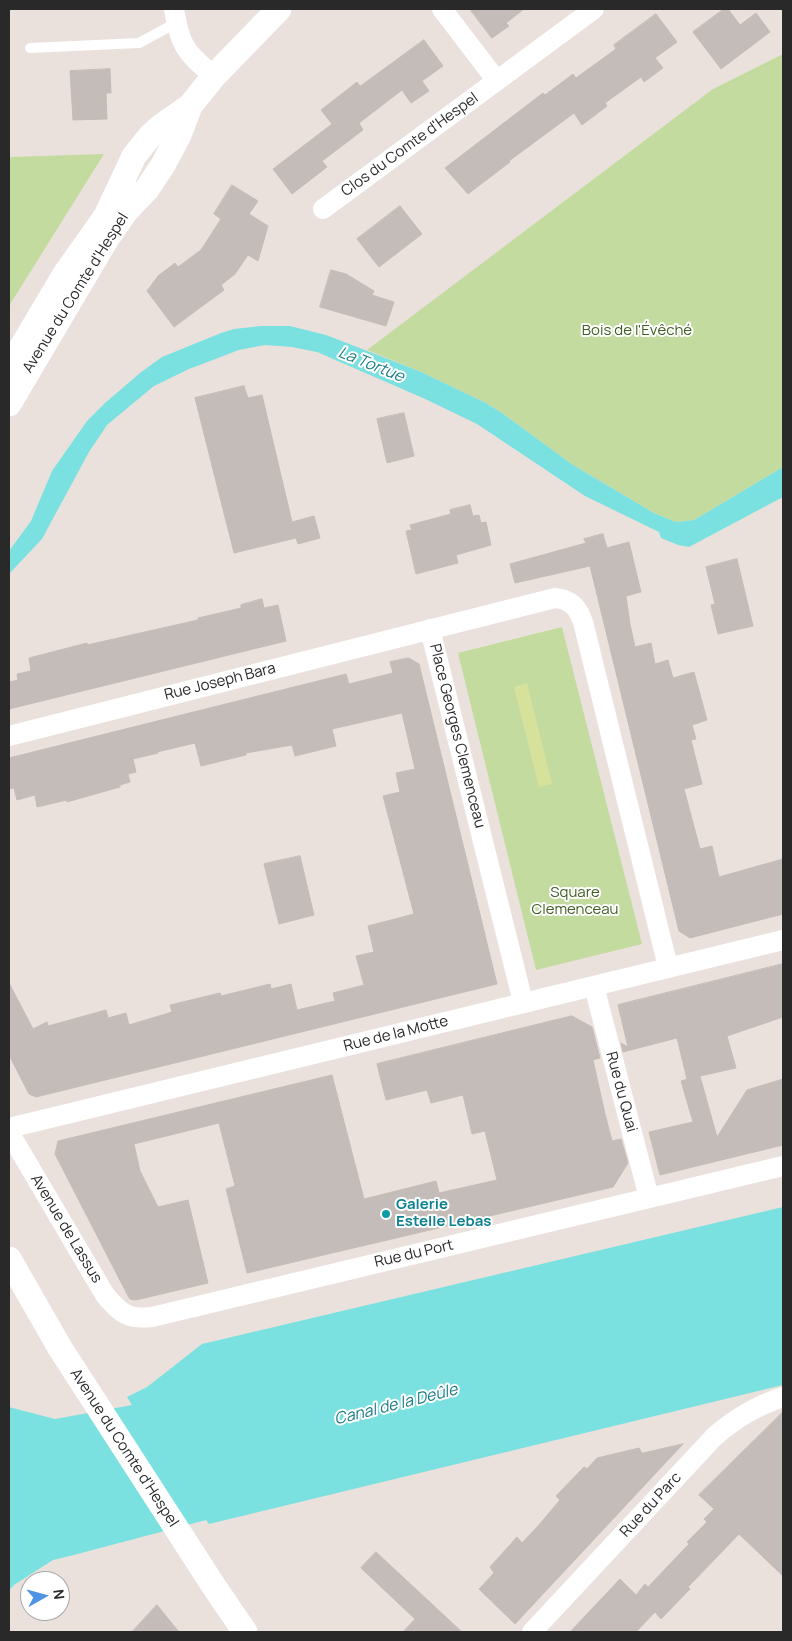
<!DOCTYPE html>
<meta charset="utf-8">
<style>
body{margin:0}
#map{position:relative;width:792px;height:1641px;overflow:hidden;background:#eae1dd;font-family:Manrope,sans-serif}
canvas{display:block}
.frame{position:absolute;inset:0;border:10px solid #292929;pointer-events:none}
.north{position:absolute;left:20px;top:1571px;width:50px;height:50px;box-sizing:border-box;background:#fff;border:1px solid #a9a9a9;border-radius:50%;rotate:83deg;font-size:14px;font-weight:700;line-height:20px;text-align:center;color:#292929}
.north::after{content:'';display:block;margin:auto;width:18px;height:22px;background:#4e94e5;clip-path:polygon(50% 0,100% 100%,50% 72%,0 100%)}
</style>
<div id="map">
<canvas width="792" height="1641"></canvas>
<div class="frame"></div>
<div class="north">N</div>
</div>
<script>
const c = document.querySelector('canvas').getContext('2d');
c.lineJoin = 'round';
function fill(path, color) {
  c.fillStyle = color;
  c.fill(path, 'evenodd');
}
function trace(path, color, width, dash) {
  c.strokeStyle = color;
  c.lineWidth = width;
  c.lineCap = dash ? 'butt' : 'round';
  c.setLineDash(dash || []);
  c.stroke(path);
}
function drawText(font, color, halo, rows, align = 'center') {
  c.font = font + ' Manrope,sans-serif';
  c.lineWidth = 4;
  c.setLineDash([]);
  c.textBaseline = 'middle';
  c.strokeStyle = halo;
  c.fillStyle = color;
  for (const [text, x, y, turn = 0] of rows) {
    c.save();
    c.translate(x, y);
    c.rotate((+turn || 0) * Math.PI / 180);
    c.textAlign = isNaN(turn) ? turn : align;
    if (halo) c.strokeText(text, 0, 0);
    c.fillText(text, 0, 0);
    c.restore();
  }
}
fill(new Path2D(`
 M783,54V467L694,520L676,522L654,513L573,465L502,413L486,403L419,371L367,350L713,89Z
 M104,154L9,306V157Z
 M562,627L642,944L536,970L458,653Z`), '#c4db9f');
fill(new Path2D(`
 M527,683L552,784L539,787L514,687Z`), '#d6e19c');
fill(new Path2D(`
 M261,326H290L326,335L419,371L486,403L502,413L573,465L654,513L676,522L694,520L783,467V497L689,547L678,545L661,538L659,532L585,496L477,424L423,398L317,352L292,347L265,345L239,350L189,369L154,386L107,425L89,452L42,539L9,574V551L31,521L52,471L87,421L105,403L140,373L162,357L221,333L234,329Z
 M783,1207V1385L209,1524L206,1520L70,1556L53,1560L14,1585L9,1590V1407L55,1419L132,1405L127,1397L147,1387L202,1344Z`), '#7be1e0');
const building = new Path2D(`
 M470,9H524L506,23L509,26L492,38Z
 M724,9H728L740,25L756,13L770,32L721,69L693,32Z
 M656,14L677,42L655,58L663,68L644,82L641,77L605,103L607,106L582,125L574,113L509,161L510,162L468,194L445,168L543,93L545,95L573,74L576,78L616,49L614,45Z
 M424,40L443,66L422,81L429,91L411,103L402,90L359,123L363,130L322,161L327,167L292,194L273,169L332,124L321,110L357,82L360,86Z
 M110,69L111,93H106L107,119L73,120L70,71Z
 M232,185L258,201L249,214L268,226L258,261L248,255L235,274L221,285L224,290L174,327L147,291L158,276L175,263L178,267L201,250L221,219L214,214Z
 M400,206L422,234L379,267L357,239Z
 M331,270L346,274L374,291L372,295L394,302L386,326L320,307Z
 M244,386L248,398L262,395L292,522L314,516L320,538L298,544L296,538L234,553L195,398Z
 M404,413L414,456L387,463L377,419Z
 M470,505L473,516L479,515L481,523L486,522L491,545L456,555L458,563L416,574L406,531L412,530L410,525L451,514L450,510Z
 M603,534L607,548L629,542L641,592L626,596L630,624L635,647L651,643L655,664L668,660L673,678L694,672L707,720L692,725L696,739L691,740L702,784L684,789L700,849L712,846L719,877L783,859V914L690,938L679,931L590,566L515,583L510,564L586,543L584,539Z
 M737,559L753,626L718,634L711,605L715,604L706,567Z
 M262,599L264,608L278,605L286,641L9,709V682L18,680L17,674L31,671L29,658L87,643V645L198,620V618L241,608V605Z
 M409,658L419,664L497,984L36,1097L29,1094L9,1055V983L33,1029L47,1022L48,1026L106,1010L108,1018L126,1013L129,1025L172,1012L170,1005L220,993L221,996L270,984L271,989L291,984L297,1010L335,1001L333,993L364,985L356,956L374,952L368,926L414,914L383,796L400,792L396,773L415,769L402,713L332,729L336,746L295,756L292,745L246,753V755L201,766L195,743L157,752L158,753L133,759L136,772L128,774L130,782L120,785V787L67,802V800L37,807L35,795L17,800L14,788L9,789V758L346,674L349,684L393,673L390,662Z
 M300,856L314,915L279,924L264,864Z
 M783,964V1017L727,1036L736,1068L700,1076L717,1137L747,1090L783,1079V1145L660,1175L649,1132L693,1122L681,1081L698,1076L687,1079L677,1038L623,1052L621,1043L628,1047L618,1005Z
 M572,1016L592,1027L600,1058L593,1060L605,1114L612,1141L621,1139L628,1163L613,1187L247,1273L226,1189L235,1186L219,1123L134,1144L140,1171L158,1207L188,1200L208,1283L136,1300L130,1299L127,1294L55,1154L58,1141L332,1075L364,1199L436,1181L439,1193L497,1180L485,1131L472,1134L463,1095L431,1103L427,1090L386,1100L377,1064Z
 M783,1412V1576L739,1534L688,1587L690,1589L661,1619L655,1612L636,1632H570L620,1579L636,1595L645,1584L648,1587L689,1544L687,1542L707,1522L704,1519L714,1509L699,1495Z
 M683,1444L515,1624L479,1589L494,1573L490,1567L517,1537L522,1543L538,1526L560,1500L556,1496L584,1467L587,1469L597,1458L639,1448L642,1453Z
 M376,1552L462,1632H403L415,1619L361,1568Z
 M157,1605L179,1632H132Z`);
fill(building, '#c3bcb8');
trace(building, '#c5bcb7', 1);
trace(new Path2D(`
 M30,48L139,43L176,23`), '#fff', 10);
trace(new Path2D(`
 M174,9C180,46 186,53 214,76
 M442,9L497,81
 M323,209L594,9
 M430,629L523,1002
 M9,736L555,598C571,599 578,608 583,622L668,967
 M594,986L649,1198
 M9,1128L783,940
 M9,1132L105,1295C120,1313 128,1320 152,1317L783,1166
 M532,1632L714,1437C735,1418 756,1406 783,1397`), '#fff', 20);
trace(new Path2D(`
 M9,368L65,274L106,216L134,156L151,135L160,127L190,106
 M9,404L106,240L126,211L147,189L163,165L179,135L190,106L214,76L279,9
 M9,1259L60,1348L213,1585L245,1632`), '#fff', 25);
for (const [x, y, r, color] of [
 [386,1214,5,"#0f9aa8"]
]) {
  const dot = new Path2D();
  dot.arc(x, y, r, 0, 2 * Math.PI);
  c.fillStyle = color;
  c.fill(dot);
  trace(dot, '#fff', 2);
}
drawText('15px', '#292929', '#fff', [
 ["Clos du Comte d'Hespel",410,145,-36],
 ["Avenue du Comte d'Hespel",76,293,-58],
 ["Rue Joseph Bara",220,682,-14],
 ["Place Georges Clemenceau",457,736,76],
 ["Rue de la Motte",396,1034,-14],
 ["Rue du Quai",621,1092,75],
 ["Avenue de Lassus",66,1229,59],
 ["Rue du Port",414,1254,-13],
 ["Avenue du Comte d'Hespel",124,1448,57],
 ["Rue du Parc",651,1505,-47]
]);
drawText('15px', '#3f5e22', '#fff', [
 ["Bois de l'Évêché",637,331],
 ["Square",575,893],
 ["Clemenceau",575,910]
]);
drawText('bold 15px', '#0d838f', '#fff', [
 ["Galerie",396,1205],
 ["Estelle Lebas",396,1222]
], 'left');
drawText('italic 16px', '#1b7d85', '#fff', [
 ["La Tortue",371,365,22],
 ["Canal de la Deûle",396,1405,-14]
]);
</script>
